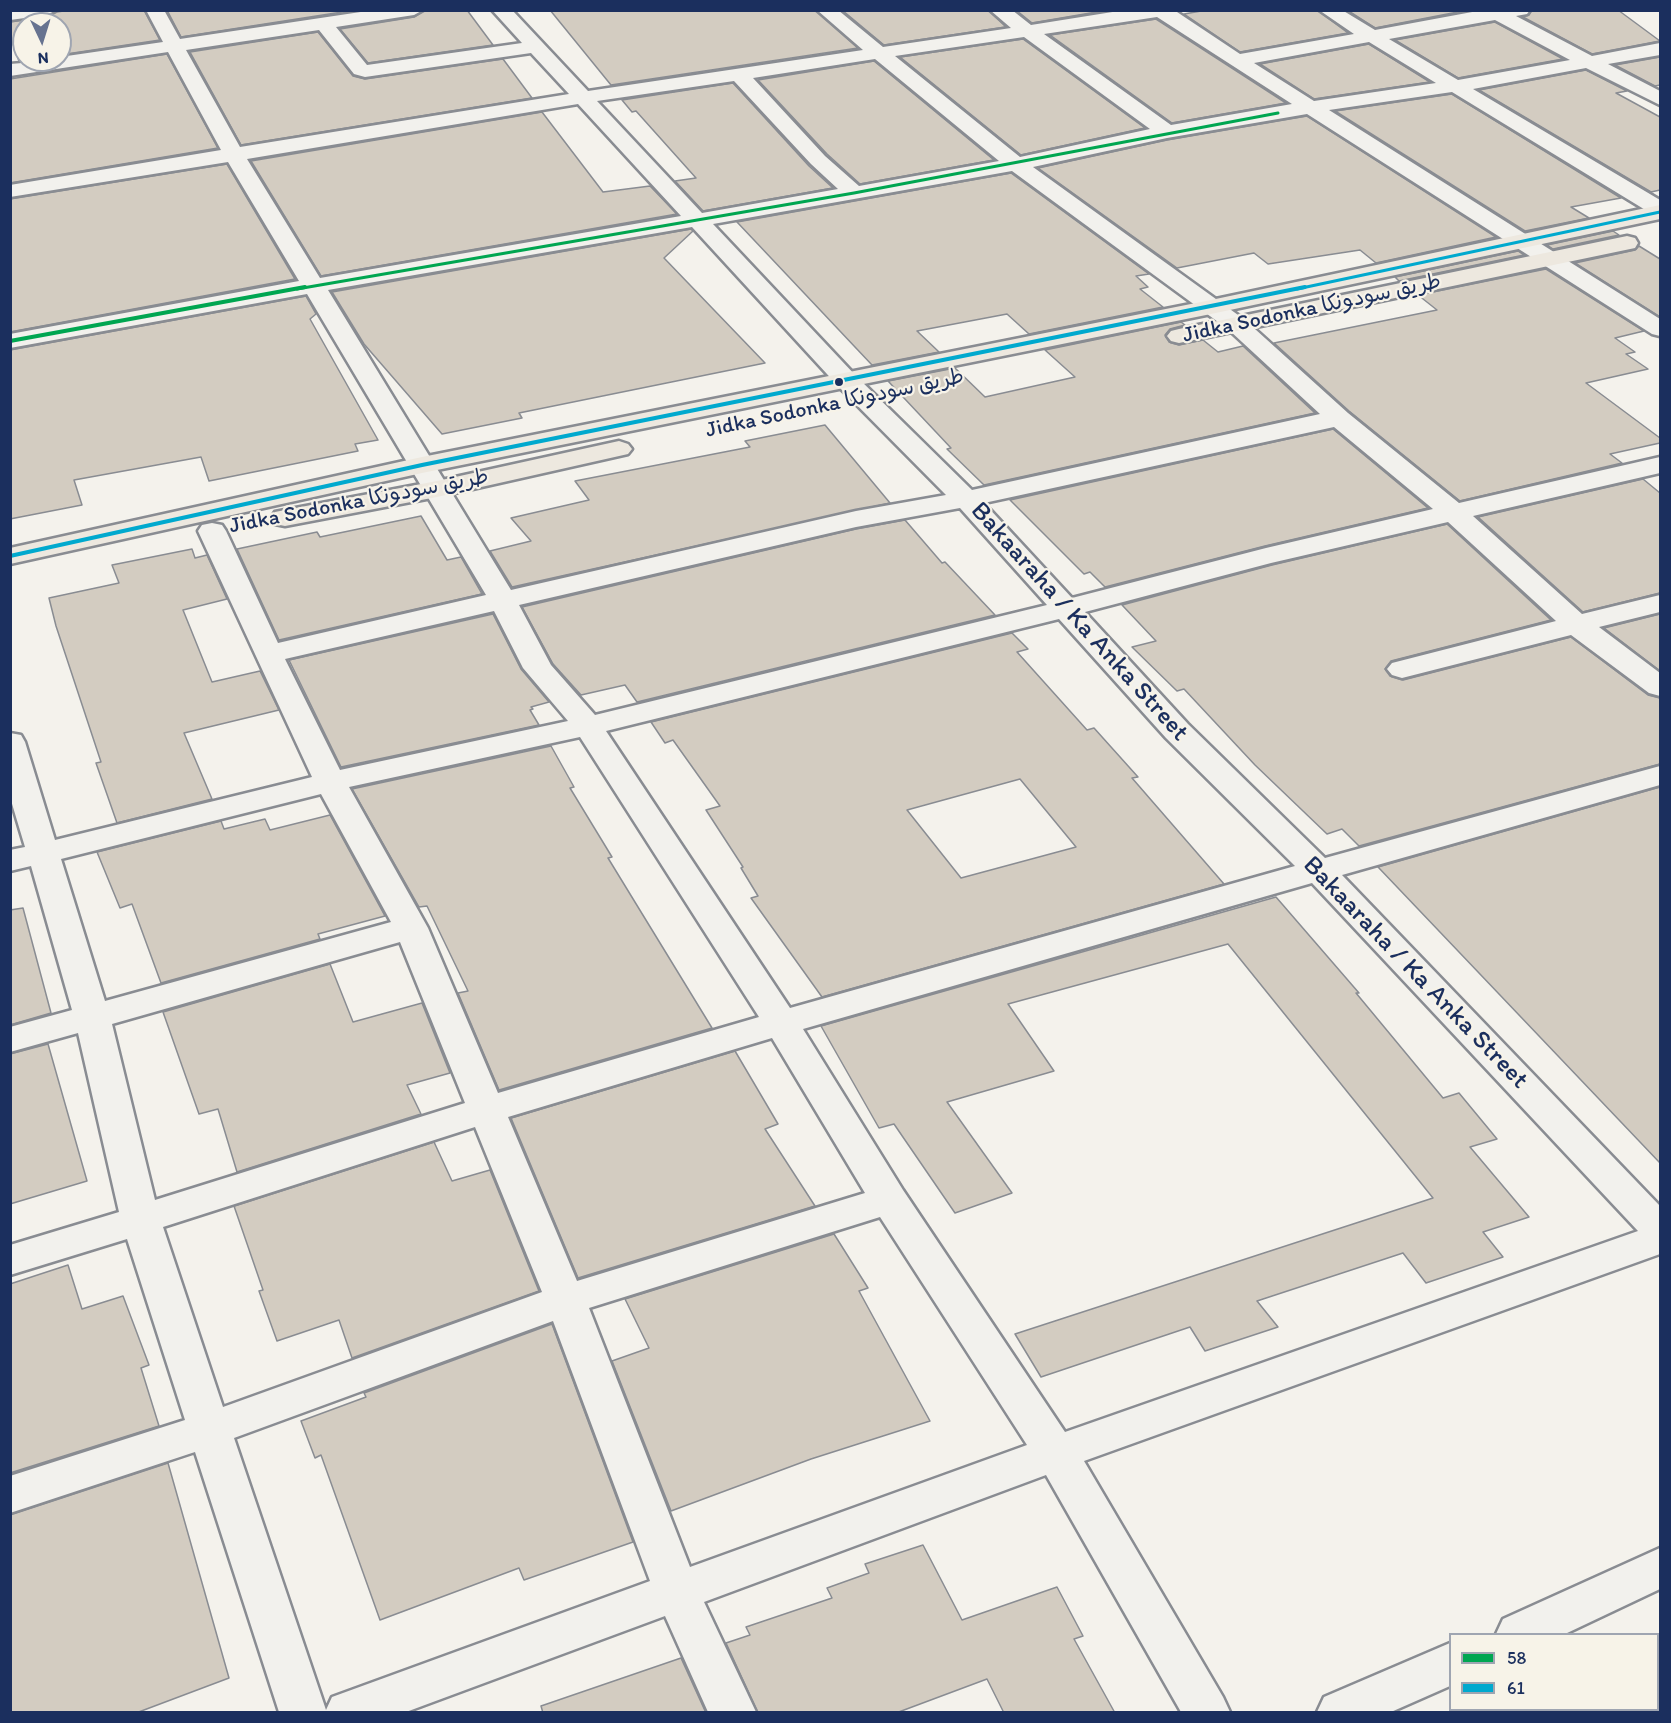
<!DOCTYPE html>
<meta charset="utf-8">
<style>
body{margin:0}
#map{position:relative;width:1671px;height:1723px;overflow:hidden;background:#f4f2ec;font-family:Itim,sans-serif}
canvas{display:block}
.frame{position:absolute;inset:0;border:12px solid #1b2f5e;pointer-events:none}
.legend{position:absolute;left:1449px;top:1633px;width:210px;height:78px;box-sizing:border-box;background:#f7f3e8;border:2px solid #9fa5b1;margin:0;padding:8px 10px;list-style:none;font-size:18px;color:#1b2f5e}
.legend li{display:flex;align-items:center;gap:12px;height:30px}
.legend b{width:30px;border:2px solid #9fa5b1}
.north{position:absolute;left:12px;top:12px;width:60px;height:60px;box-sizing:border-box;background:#f7f3e8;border:2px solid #9fa5b1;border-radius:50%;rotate:176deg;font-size:16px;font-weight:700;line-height:24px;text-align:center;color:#1b2f5e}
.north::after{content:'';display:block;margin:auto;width:21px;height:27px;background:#677390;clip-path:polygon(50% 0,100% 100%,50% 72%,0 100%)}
</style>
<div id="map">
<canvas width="1671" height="1723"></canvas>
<div class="frame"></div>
<ul class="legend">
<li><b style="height:8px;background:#00a651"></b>58</li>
<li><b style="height:8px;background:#00a9ce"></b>61</li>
</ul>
<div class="north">N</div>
</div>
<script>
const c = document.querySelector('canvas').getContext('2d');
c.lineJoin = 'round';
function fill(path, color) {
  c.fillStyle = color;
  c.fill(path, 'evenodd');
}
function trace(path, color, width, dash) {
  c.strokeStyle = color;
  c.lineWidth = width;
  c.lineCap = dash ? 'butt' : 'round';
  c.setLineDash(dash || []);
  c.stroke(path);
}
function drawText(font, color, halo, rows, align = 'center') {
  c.font = font + ' Itim,"Playpen Sans Arabic",sans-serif';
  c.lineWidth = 4.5;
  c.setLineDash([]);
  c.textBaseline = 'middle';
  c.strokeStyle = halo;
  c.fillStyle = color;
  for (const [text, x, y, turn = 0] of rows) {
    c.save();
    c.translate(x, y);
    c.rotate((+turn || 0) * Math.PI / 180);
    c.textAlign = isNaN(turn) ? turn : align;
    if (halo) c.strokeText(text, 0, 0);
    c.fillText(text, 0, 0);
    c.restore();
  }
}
const building = new Path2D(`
 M70,10H144L160,40L60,55V24H24V60H32L19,61L10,36V22L47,17L57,12Z
 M167,10H355L181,37Z
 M425,10H467L493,45L368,63L340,29L414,17Z
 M550,10H815L858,48L611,85Z
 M842,10H988L1006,27L884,45Z
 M1016,10H1108L1032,23Z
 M1207,10H1317L1348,33L1240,52L1184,14Z
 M1347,10H1468L1375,28Z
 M1532,10H1618L1660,41L1592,54L1523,17L1529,15Z
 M1156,19L1286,103L1172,123L1050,35Z
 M1495,22L1563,59L1458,78L1395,40Z
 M318,32L353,76L365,79L503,59L532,98L241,145L190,52Z
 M1023,39L1145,128L1021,155L900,57Z
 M1369,44L1430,82L1314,99L1260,64Z
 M167,54L218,148L10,183V79Z
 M1660,57V85L1655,86L1615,65Z
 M874,61L994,160L860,184L827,154L758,80Z
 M1586,70L1627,91L1616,93L1660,117V190L1651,192L1479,90Z
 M733,83L809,166L833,188L703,211L675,181L696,178L636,111L632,112L622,100Z
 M1452,94L1621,198L1571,207L1589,218L1525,231L1335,111Z
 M542,112L603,192L650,186L677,214L321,276L251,161Z
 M1307,116L1496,237L1376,263L1360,250L1268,264L1254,253L1177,268L1038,168L1167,140Z
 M227,164L295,279L10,332V199Z
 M1011,173L1149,274L1136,276L1148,287L1140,289L1163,307L1029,334L1007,314L917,331L939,352L872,365L737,222Z
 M691,229L693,231L664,258L765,363L519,413L522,418L442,434L364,344L332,292Z
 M1613,231L1619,235L1553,249L1547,245Z
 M1639,246L1660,259V317L1575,263L1635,250Z
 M1518,251L1524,255L1399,281L1395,277Z
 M1546,269L1644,331L1615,338L1635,352L1626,354L1648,369L1586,383L1660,438V443L1610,454L1622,463L1460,501L1349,411L1274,343L1437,310L1418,295Z
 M306,296L316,314L310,319L378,440L355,444L358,451L209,481L201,457L74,480L82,505L10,519V350Z
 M1181,322L1185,325L1170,329L1165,335L1169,342L1179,345L1203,340L1218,352L1243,346L1315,413L984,485L947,449L951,448L888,381L955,368L985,397L1075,377L1045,350Z
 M825,425L890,503L512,587L490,551L531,541L511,518L589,500L575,481L750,447L745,441Z
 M1333,429L1428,508L1265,546L1105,587L1090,572L1084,574L1010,500Z
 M1643,479L1660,493V593L1583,612L1478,517Z
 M421,516L447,560L461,557L482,594L279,640L237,549L317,532L320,537Z
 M905,520L942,563L945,562L995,615L637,702L625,685L581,695L553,664L522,607L856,529Z
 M1447,524L1551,620L1391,661L1385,669L1390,676L1403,680L1571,637L1648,695L1660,698V764L1359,846L1342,829L1327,834L1255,765L1184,689L1177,691L1132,647L1156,641L1122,605L1272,565Z
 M192,549L195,558L207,555L227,599L183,610L212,682L260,671L279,710L184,733L212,799L117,823L96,763L101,762L56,626L49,598L119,583L112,565Z
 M493,614L521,669L549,702L531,707L533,709L530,710L539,725L341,767L289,660Z
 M1660,614V671L1604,628Z
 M1012,633L1028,649L1017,652L1087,730L1094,728L1138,777L1132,778L1224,884L822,997L751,898L758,896L741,868L743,867L706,810L720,806L673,740L665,743L651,722ZM1020,779L1076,847L961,878L907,810Z
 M551,746L574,787L570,788L612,857L608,858L712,1028L499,1090L458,993L468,991L427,906L419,907L352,789Z
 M1660,787V1163L1378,867Z
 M330,815L385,916L318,934L320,939L161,983L132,904L120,908L97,852L221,821L224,829L265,819L270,830Z
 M1276,897L1359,993H1356L1443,1098L1459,1093L1497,1139L1470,1147L1529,1217L1483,1232L1503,1257L1426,1283L1403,1253L1257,1301L1278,1327L1205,1351L1190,1327L1041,1377L1015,1334L1433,1198L1228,944L1008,1004L1054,1071L947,1102L1012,1193L955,1213L894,1124L879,1128L821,1026Z
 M23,908L51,1013L10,1025V910Z
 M330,964L353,1022L422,1003L450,1073L407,1085L421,1114L237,1172L218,1109L199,1114L163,1012Z
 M48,1044L87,1181L10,1204V1054Z
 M735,1051L778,1124L765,1129L815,1206L578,1278L511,1118Z
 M434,1142L452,1181L490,1170L539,1291L352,1358L339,1320L277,1341L259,1291L263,1290L234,1206Z
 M834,1234L868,1288L859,1291L930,1421L811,1459L671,1511L612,1361L649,1348L625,1299Z
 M68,1265L82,1309L123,1296L149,1365L141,1368L159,1426L10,1473V1284Z
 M552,1324L633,1542L524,1580L519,1568L380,1620L321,1455L315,1458L301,1421L366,1397L364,1393Z
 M168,1463L229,1678L136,1713H10V1515Z
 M923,1545L962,1620L1057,1587L1083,1636L1074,1639L1115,1713H1004L987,1679L896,1713H758L726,1643L750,1635L746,1627L832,1598L827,1588L869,1573L865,1564Z
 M681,1658L706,1713H543L541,1706Z`);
fill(building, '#d3ccc1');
trace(building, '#898c92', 1.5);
const minor = new Path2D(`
 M10,10H56L47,15L10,20Z
 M146,10H164L180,39L374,10H423L414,15L336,27L367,65L522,43L492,10H512L588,91L863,50L817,10H838L883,47L1011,28L990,10H1012L1031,25L1125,10H1174L1240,54L1354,34L1319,10H1342L1375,30L1483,10H1530L1527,14L1516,16L1592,56L1660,43V55L1608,64L1660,91V105L1586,68L1473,89L1660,200V216L1652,214L1452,92L1329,110L1660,319V336L1652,334L1307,114L1167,138L1033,167L1245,320L1348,413L1459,503L1660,457V473L1473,516L1582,614L1660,595V612L1599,627L1660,673V696L1649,693L1571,635L1402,678L1392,675L1387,669L1392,663L1556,621L1448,522L1271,563L1085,612L1188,724L1325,858L1660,766V785L1342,875L1660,1206V1254L1084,1461L1223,1697L1230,1712H1181L1046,1475L704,1602L756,1712H708L665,1616L406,1712H279L195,1452L10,1513V1476L185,1420L127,1239L10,1275V1245L119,1212L78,1033L10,1052V1027L72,1010L31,866L10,871V850L25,847L10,797V733L21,735L25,742L55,840L312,777L198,531L202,525L212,523L222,525L226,531L278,643L486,595L307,294L10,348V334L299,281L228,162L10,197V185L221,150L168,52L10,76V64L60,60V57L163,42ZM1157,17L1292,104L1171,125L1044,34ZM1495,20L1570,60L1458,80L1389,39ZM319,30L354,74L365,77L531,53L569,94L240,147L186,50ZM1024,37L1150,129L1020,157L895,56ZM1369,42L1436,83L1314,101L1254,63ZM875,59L999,161L859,186L825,156L753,78ZM734,81L811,164L838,189L702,213L597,101ZM578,104L681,216L320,278L247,159ZM1012,171L1229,330L1320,414L972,490L856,376L713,224ZM692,227L838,386L946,495L856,511L511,590L328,290ZM1334,427L1433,509L1266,548L1072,598L984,503ZM960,508L1047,605L595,715L551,665L519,605L856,527ZM494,611L523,668L568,721L340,770L285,659ZM1059,619L1166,738L1295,866L790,1008L606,731ZM580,737L759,1017L498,1093L428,928L349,787ZM321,794L391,922L105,1001L61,859ZM1312,883L1638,1231L1065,1432L903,1190L803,1029ZM400,942L465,1103L155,1200L112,1024ZM772,1038L865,1193L577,1281L508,1117ZM475,1127L542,1292L223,1407L163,1227ZM880,1217L1027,1445L690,1567L589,1308ZM553,1321L650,1581L332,1697L326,1710L234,1438Z
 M1660,1548V1589L1565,1634H1496L1503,1619Z
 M1450,1643V1686L1391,1712H1317L1324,1697Z
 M1582,1710H1631L1632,1712H1583Z`);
const major = new Path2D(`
 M1660,205V219L1211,314L422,473L10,564V548L422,457L1211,300Z
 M1627,236L1635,238L1638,243L1635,248L1179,343L1171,341L1167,336L1171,331L1179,329Z
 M619,441L628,444L632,449L628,454L437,497L285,526L275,524L271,518L275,512L285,510L437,481Z`);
trace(minor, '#898c92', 5);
trace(major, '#898c92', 5);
fill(minor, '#f2f1ed');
fill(major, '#ede8df');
trace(new Path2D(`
 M297,289L854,193L1278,113`), '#00a651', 3);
trace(new Path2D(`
 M10,341L305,287`), '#00a651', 4);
trace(new Path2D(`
 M1297,289L1660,212`), '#00a9ce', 3);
trace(new Path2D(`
 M10,556L422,465L1305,287`), '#00a9ce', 4);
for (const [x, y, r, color] of [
 [839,382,5,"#1b2f5e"]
]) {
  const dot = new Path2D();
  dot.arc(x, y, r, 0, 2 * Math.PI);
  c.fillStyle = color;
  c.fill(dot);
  trace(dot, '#f7f3e8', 2);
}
drawText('22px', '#1b2f5e', '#f7f3e8', [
 ["Jidka Sodonka طريق سودونكا",1312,309,-12],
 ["Jidka Sodonka طريق سودونكا",835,404,-12],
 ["Jidka Sodonka طريق سودونكا",359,502,-11]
]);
drawText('26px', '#1b2f5e', '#f7f3e8', [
 ["Bakaaraha / Ka Anka Street",1079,622,48],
 ["Bakaaraha / Ka Anka Street",1415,973,46]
]);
</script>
